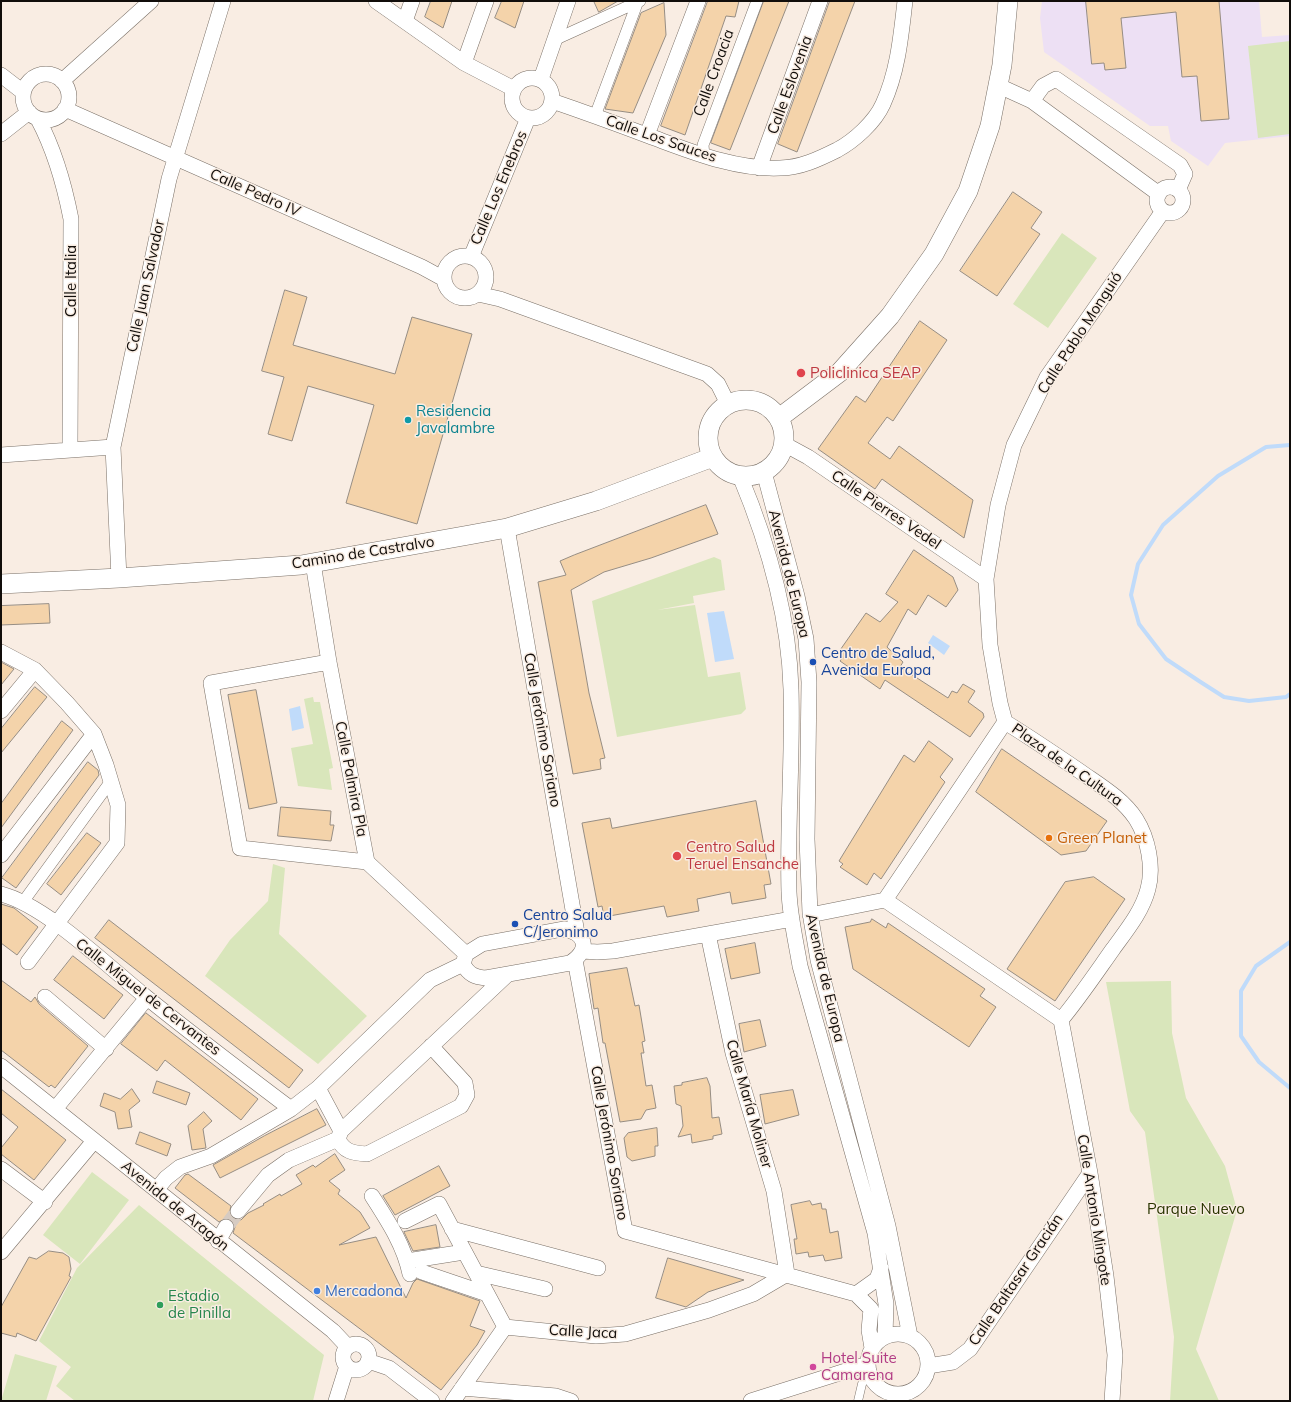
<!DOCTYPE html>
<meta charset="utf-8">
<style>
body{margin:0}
#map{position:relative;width:1291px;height:1402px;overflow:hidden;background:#f9ede3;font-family:Mulish,sans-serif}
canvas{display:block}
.frame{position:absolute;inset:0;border:2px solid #110d0a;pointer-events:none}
</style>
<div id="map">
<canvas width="1291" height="1402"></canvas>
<div class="frame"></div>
</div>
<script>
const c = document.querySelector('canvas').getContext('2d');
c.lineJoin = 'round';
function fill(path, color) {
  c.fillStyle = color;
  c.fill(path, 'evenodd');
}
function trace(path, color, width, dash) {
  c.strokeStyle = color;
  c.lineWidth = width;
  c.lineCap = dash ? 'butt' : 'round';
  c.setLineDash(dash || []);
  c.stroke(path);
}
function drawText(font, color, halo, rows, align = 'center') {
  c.font = font + ' Mulish,sans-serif';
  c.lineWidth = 3;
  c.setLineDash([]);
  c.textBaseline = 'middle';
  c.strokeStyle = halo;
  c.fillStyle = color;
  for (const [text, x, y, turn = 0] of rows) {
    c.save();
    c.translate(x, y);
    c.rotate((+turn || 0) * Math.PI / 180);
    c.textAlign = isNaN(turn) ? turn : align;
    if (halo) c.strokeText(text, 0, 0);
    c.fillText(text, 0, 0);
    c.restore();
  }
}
fill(new Path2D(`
 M1042,1H1259L1262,37L1290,35V136L1225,143L1208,166L1171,141L1168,126H1150L1044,52L1040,18Z`), '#ede0f4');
fill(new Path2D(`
 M1290,41V134L1258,138L1248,46Z
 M1062,233L1097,258L1048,328L1013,304Z
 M714,557L721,560L725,590L693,596L694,603L657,610L695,605L708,677L740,672L746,709L741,714L617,737L592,601Z
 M313,697L314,702H320L333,768L329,769L332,790L298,786L291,748L313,744L304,699Z
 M273,864L285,868L279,934L367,1016L318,1064L205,976L230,940L268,901Z
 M1171,981L1172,1033L1186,1098L1225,1166L1237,1210L1196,1349L1219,1401H1170L1174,1337L1145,1132L1130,1111L1106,982Z
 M92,1172L129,1200L80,1264L43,1235Z
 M139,1205L324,1355L313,1401H75L56,1386L71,1367L39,1341L77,1268Z
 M15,1354L57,1366L46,1401H1Z`), '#d9e6bb');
fill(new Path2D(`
 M724,611L734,659L715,662L707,613Z
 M933,635L950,646L944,655L928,643Z
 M300,706L304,728L292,731L289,709Z`), '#c0dbfa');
trace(new Path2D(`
 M1290,445L1266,447L1218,476L1163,525L1138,564L1131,595L1139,624L1166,659L1199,681L1224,697L1249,701L1286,697L1290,694
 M1290,942L1256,966L1241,991V1036L1259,1062L1290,1088`), '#c0dbfa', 4);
const building = new Path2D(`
 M431,1H452L443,28L425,17Z
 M502,1H524L515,28L495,18Z
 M594,1H618L599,12Z
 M708,1H739L735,17L726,16L685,135L661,126Z
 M764,1H789L730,150L711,143Z
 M830,1H855L797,152L778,144Z
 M1086,1H1219L1229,119L1201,121L1197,76L1182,77L1176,12L1121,18L1126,68L1105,70L1104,63L1092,64Z
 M664,3L666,35L633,113L605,109L641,13Z
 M1013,192L1042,212L1031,228L1040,234L997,296L960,271Z
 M285,290L307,297L293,345L395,374L412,317L472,334L417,524L346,503L374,405L308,386L292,441L268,434L284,377L262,371Z
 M920,321L947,340L893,421L887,417L868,443L890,459L899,446L973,500L964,538L882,479L875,489L818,449L856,396L865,402Z
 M706,505L718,534L651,558L604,572L571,590L589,693L605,758L600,759L601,769L573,774L538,582L566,575L560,561L574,555Z
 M914,550L953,577L958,590L946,607L928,595L916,615L908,609L887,647L903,662L900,667L948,698L952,691L957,693L963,684L975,691L968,702L983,713L984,717L970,737L885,680L880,689L840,661L843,657L838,653L866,613L880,622L898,602L886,594Z
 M49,604L50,623L1,625V606Z
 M1,662L14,669L1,685Z
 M35,687L47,697L1,753V729Z
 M256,690L277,803L249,809L228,695Z
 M62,721L73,730L1,828V804Z
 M929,741L953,759L940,777L945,782L881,879L874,873L867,885L840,867L843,864L839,861L904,755L914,762Z
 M1002,749L1107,821L1086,851L1061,855L976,792Z
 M88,762L98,770L99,775L16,888L2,878Z
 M756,801L771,884L764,885L766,898L732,904L730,892L697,899L699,911L667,917L664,906L604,917L602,906L598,907L582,823L610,818L612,828Z
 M281,807L331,811L330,825H334L331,841L278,836Z
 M87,833L101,843L61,895L47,884Z
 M1094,877L1125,899L1055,1001L1007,969L1065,882Z
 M1,904L14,908L38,927L17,955L1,943Z
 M872,919L886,928L888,923L985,989L980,996L996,1007L969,1047L853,969L845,927L870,922Z
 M109,920L303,1070L289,1088L95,938Z
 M755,943L760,973L731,979L725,949Z
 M73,956L123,995L104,1019L54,980Z
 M627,968L635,1006L639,1005L645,1041L642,1042L644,1053H641L646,1086L652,1085L656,1108L646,1110L641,1119L620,1122L605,1043H603L598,1008L594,1009L589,974Z
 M1,980L31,1002L35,997L39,1004L88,1046L55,1088L51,1085L49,1087L1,1050Z
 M146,1013L258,1099L241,1120L165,1060L157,1071L121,1044Z
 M760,1020L766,1046L744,1052L739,1024Z
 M707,1078L710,1086L712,1118L719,1117L722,1134L713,1136V1139L692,1143L691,1134L678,1137L683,1126L681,1106L676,1104L674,1086L682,1085V1083Z
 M157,1081L190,1093L186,1105L153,1093Z
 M1,1089L66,1140L34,1180L1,1154V1148L18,1127L1,1113Z
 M132,1089L140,1101L129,1110L132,1127L118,1129L115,1112L100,1106L104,1093L120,1099Z
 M793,1090L799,1115L765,1124L760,1095Z
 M317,1109L326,1125L220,1178L213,1165L264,1136Z
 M204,1112L212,1121L203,1129L206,1148L192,1150L188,1126Z
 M657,1128L658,1146H655V1156L632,1161L627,1157L624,1138L628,1133Z
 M140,1132L171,1144L167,1156L136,1144Z
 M335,1154L345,1170L329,1181L340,1190L338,1194L360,1212L370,1228L339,1245L376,1237L406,1298L413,1283L417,1279L480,1301L470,1326L485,1331L477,1345L441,1390L233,1233L235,1227L231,1219L226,1218L219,1222L175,1188L185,1175L188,1174L231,1206L229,1214L232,1218L241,1220L248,1213L264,1205L263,1204L280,1194L281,1196L302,1184L296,1175L313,1165L315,1167Z
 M439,1166L450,1186L395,1215L383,1196Z
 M810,1201L812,1205L821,1203L822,1209H826L830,1233L838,1231L842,1258L825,1261L823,1255L809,1257L808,1252L796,1254L794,1239H797L791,1205Z
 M436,1225L440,1247L413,1251L404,1232Z
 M49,1251L63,1253L69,1257L71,1269L69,1276L71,1277L36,1341L17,1333L16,1337L1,1333V1307L29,1257L36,1259Z
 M668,1258L744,1280L708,1292L686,1307L656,1298Z`);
fill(building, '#f4d3aa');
trace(building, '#968d83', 1);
trace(new Path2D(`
 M226,1227L238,1211`), '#d6cbc2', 15, [15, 8]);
const service = new Path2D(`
 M858,1401L862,1384L869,1372`);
const pedestrian = new Path2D(`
 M554,40L640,1
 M595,116L638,1
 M704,156L703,145L757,1
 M23,902L111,781`);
const minor = new Path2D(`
 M376,1L464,63L514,89
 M405,21L412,1
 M464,63L486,1
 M23 97a23 23 0 1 1 46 0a23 23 0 1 1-46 0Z
 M1,75L23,92
 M512 98a20 20 0 1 1 40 0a20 20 0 1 1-40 0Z
 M541,79L568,1
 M62,81L151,1
 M999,86L1032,101L1159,194
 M552,101C584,112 617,124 649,136C690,151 735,170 780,168C800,168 819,159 837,150C854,141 875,122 883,104C898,71 901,36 905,1
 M1032,101L1043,86L1056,79L1180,165L1185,174L1178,190
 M65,109L422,267L444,279
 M38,119C55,151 64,183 71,219L70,449
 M1,134L29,112
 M647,135L698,1
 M759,168L820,1
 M1157 200a13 13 0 1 1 26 0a13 13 0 1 1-26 0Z
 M444 277a21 21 0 1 1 42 0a21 21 0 1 1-42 0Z
 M471,257L528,118
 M478,294L500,299L707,374L718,384L728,404
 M784,444L808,457L986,579
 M1,455L113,447
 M764,472L797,596L806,639L809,682L807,839L810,913L818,960L888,1226L910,1336
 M740,476C768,543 789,617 791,689C793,757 787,824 789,892C790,917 796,942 800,966L875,1233L886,1304L885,1336
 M507,528L577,933
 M313,563L329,662L367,862L466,954
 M119,578L113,447L169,179L223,1
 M1,652L35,670L67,703L94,734L106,765L118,805L117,843L28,962
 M329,662L211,683L240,848L367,862
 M1,711L35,670
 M1005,722L1000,703L990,645L986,579L998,505L1014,445L1047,377L1163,211
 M1005,722C1031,738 1056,755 1081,772C1101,786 1123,799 1136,819C1148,838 1154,867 1148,889C1142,912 1126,931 1113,949C1096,973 1080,997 1061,1020
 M1,855L94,734
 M1,894C47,906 107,966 146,997C193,1035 242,1072 291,1109
 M885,900L1061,1020
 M810,915L885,900L1005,722
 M563,929C586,932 591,950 570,963L486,978C475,977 469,975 463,964L466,954L482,944Z
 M583,951L597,952L613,951L792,919
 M575,960L625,1231L856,1294L871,1309L869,1330L872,1348
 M45,997L106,1049
 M1061,1020L1090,1173L1106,1276L1115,1355L1112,1401
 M431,1046L465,1083L467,1095L461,1106L367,1154C353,1153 344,1152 338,1139L341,1131L507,975
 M1,1066L333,1331L348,1347
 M318,1088L341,1131
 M55,1109L147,998
 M1,1169L45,1202
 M157,1189L166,1178L180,1167L211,1156L291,1109L318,1088L430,980L463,964
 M372,1196C388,1221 404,1245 410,1274
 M238,1211L268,1175L289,1160L338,1139
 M405,1221L439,1204L505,1327
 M452,1229L598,1268
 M218,1241L226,1227
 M1,1252L94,1141
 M407,1261L464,1252
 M422,1272L487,1294
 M476,1273L545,1289
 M856,1294L877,1279L881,1268
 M868 1364a30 30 0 1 1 60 0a30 30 0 1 1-60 0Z
 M343 1357a13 13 0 1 1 26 0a13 13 0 1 1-26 0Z
 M368,1361L389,1368L432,1401
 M928,1366L953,1362L970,1349L1090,1173
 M462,1388L556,1396L571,1401
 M336,1401L347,1366
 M453,1401L505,1327L596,1336L625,1334L709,1310L753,1294L787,1274L774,1191L733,1053L708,934
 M751,1401L868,1364`);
const tertiary = new Path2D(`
 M708 438a38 38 0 1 1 76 0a38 38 0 1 1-76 0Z
 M779,418L840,372L890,316L934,254L968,191L990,126L1002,65L1008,1
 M1,584L119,578L301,565L469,535L507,528L596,501L713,457`);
trace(service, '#7a7067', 9);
trace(pedestrian, '#7a7067', 12);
trace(minor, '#7a7067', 16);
trace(tertiary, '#7a7067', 20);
trace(service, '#fff', 8);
trace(pedestrian, '#fff', 11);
trace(minor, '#fff', 15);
trace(tertiary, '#fff', 19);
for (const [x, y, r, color] of [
 [801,373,5,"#e0444e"],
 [408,420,4,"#0f9aa8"],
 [813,662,4,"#1a4fb4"],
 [1049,838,4,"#e8710a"],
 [677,856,5,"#e0444e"],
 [515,924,4,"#1a4fb4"],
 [317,1291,4,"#3f7fe0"],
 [160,1305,4,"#2e9e5b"],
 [813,1367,4,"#d1479c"]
]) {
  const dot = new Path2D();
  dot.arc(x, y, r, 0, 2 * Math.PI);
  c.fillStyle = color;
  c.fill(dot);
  trace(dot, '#f9ede3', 1.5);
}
drawText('15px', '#110d0a', '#f9ede3', [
 ["Calle Croacia",714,73,-70],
 ["Calle Eslovenia",790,85,-70],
 ["Calle Los Sauces",661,139,19],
 ["Calle Los Enebros",499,188,-67],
 ["Calle Pedro IV",255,193,24],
 ["Calle Italia",71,281,-90],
 ["Calle Juan Salvador",146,286,-78],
 ["Calle Pablo Monguió",1080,333,-57],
 ["Calle Pierres Vedel",886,510,34],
 ["Camino de Castralvo",363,553,-9],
 ["Avenida de Europa",789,574,76],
 ["Calle Jerónimo Soriano",542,730,80],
 ["Plaza de la Cultura",1067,765,35],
 ["Calle Palmira Pla",351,779,79],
 ["Avenida de Europa",825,978,77],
 ["Calle Miguel de Cervantes",148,997,38],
 ["Calle María Moliner",749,1104,74],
 ["Calle Jerónimo Soriano",609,1143,80],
 ["Avenida de Aragón",175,1206,39],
 ["Calle Antonio Mingote",1094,1210,81],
 ["Calle Baltasar Gracián",1016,1280,-56],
 ["Calle Jaca",583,1332,3]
]);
drawText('15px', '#be3a42', '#f9ede3', [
 ["Policlinica SEAP",810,373],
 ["Centro Salud",686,847],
 ["Teruel Ensanche",686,864]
], 'left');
drawText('15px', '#0d838f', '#f9ede3', [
 ["Residencia",416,411],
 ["Javalambre",416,428]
], 'left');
drawText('15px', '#164399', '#f9ede3', [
 ["Centro de Salud,",821,653],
 ["Avenida Europa",821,670],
 ["Centro Salud",523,915],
 ["C/Jeronimo",523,932]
], 'left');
drawText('15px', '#c56008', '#f9ede3', [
 ["Green Planet",1057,838]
], 'left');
drawText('15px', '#2a3500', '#f9ede3', [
 ["Parque Nuevo",1196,1209]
]);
drawText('15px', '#366cbe', '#f9ede3', [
 ["Mercadona",325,1291]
], 'left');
drawText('15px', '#27864d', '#f9ede3', [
 ["Estadio",168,1296],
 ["de Pinilla",168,1313]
], 'left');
drawText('15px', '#b23c85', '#f9ede3', [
 ["Hotel Suite",821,1358],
 ["Camarena",821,1375]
], 'left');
</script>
